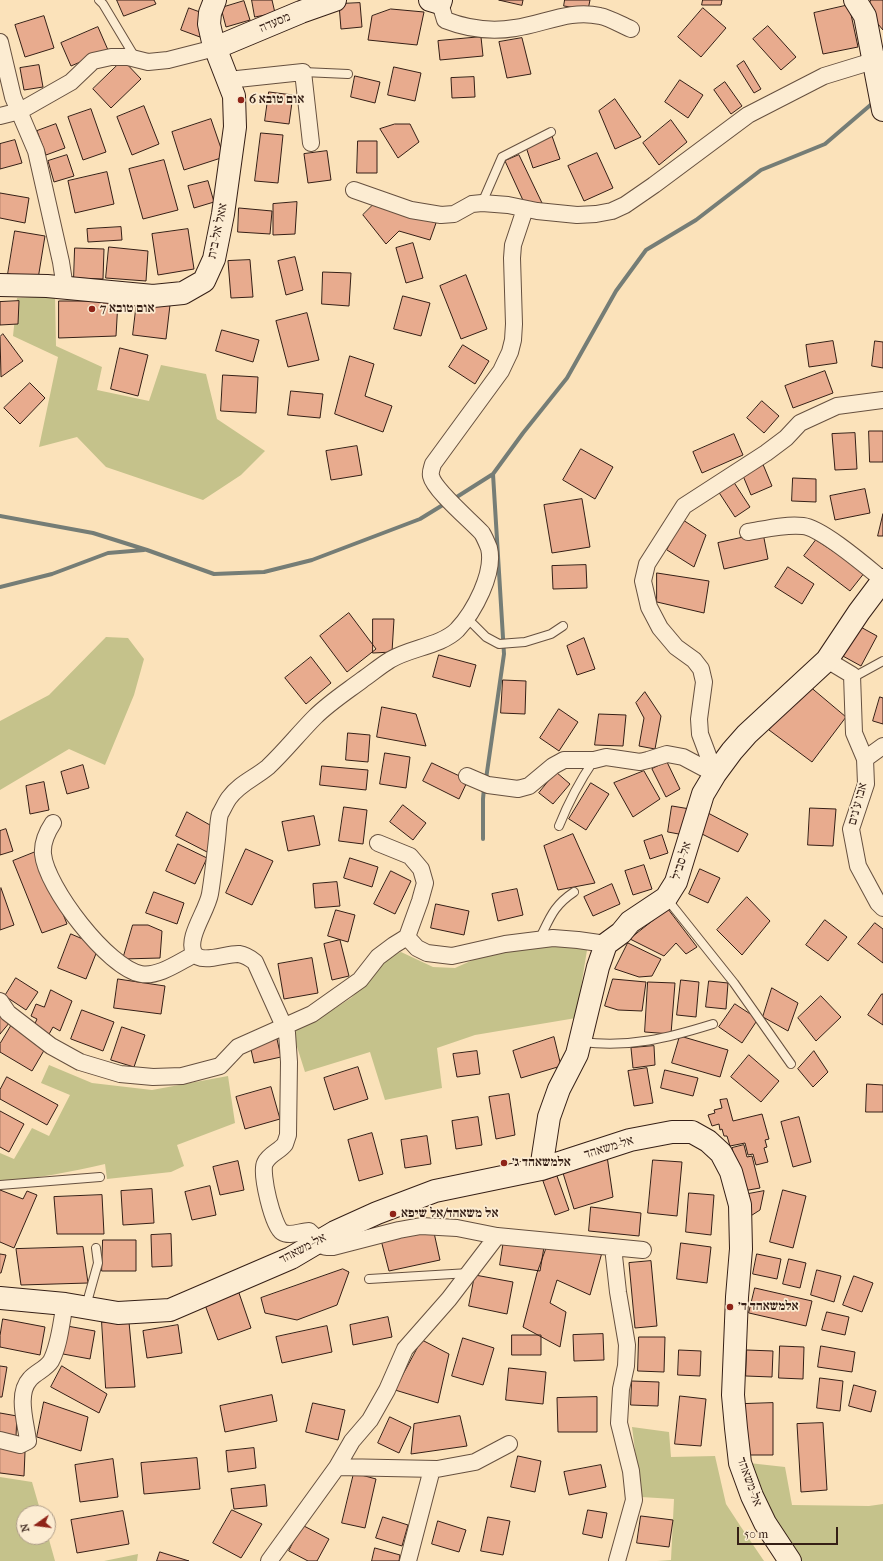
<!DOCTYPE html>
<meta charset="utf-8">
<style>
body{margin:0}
#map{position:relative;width:883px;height:1561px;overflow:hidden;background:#fbe2ba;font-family:"IM FELL French Canon",serif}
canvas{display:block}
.north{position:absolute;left:16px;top:1505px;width:40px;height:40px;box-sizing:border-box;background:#fcecd2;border:1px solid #ac9a87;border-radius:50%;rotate:256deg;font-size:11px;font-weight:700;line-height:16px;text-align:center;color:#351f16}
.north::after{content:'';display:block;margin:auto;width:14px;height:18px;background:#8f2418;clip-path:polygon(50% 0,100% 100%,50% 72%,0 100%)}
.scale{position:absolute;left:737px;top:1527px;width:101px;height:18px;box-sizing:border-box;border:2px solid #351f16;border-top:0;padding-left:5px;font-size:12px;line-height:14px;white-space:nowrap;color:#351f16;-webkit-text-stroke:3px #fcecd2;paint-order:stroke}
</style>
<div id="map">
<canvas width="883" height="1561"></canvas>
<div class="north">N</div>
<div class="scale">50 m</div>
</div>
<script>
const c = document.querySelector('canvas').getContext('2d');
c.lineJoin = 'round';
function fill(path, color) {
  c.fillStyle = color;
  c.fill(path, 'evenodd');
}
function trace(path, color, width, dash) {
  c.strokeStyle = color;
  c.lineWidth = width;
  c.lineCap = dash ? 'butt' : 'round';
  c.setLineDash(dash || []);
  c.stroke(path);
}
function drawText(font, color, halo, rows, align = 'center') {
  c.font = font + ' "IM FELL French Canon","Frank Ruhl Libre",serif';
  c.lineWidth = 3.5;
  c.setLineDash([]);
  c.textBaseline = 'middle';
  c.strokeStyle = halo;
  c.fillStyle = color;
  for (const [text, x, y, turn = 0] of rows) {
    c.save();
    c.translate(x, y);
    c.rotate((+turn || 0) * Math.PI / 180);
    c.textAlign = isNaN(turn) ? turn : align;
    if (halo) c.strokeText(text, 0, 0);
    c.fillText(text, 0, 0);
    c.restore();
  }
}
fill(new Path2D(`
 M55,296L56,346L102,367L97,390L149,401L161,365L206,374L217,419L265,451L241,475L203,500L106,467L77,437L39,447L58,357L13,336L17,298Z
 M106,637L128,638L144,659L134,695L105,765L69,749L0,790V721L49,695Z
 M561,935L587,950L576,1018L475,1035L437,1048L442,1088L385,1100L370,1052L305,1072L292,1031L315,1021L351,998L365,983L380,960L401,952L433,967L455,968L484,955Z
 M49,1065L92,1083L152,1090L228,1076L235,1123L177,1145L184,1166L171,1172L107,1179L105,1164C70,1172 36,1179 0,1181V1153L14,1159L32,1128L49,1136L70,1095L41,1083Z
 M632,1427L669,1432L671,1457L715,1456L726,1504L741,1527L764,1561H657L671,1560L674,1499L641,1497Z
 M749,1463L785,1467L792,1505L869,1506L883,1504V1561H799L769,1517Z
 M0,1477L32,1482L41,1513H24V1537L48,1536L55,1561H0Z
 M138,1554L137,1561H104Z`), '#c5c28b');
trace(new Path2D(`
 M452,500L493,474L523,433L567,378L616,291L646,250L696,220L761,170L825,144L874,102
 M0,516L93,533L147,550L214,574L264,572L312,560L420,519L446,503
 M0,587L52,574L108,553L144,550
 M486,779L504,654L493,474
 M483,839V799L484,788`), '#757d76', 4);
const building = new Path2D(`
 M117,0H154L156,4L124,16Z
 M252,0H272L275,13L255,17Z
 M499,0H523L522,5Z
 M565,0H590L588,10L564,6Z
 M703,0H722L721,5H702Z
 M871,0H883V30L867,11Z
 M244,1L250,20L226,27L221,8Z
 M360,3L362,27L341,29L339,4Z
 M849,5L858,47L823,54L814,13Z
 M189,8L208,15L200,37L181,30Z
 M703,8L726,28L701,57L678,37Z
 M391,9L424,12L417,45L368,40L372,16Z
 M44,16L54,48L25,57L15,25Z
 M768,26L796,57L781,70L753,39Z
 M98,27L108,50L71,66L61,43Z
 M481,37L483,56L440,60L438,41Z
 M522,38L531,74L507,78L499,42Z
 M123,60L141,79L111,108L93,89Z
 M744,61L761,89L754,93L737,66Z
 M39,65L43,87L24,90L20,68Z
 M394,67L421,73L415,101L388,95Z
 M355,76L380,82L375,103L351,97Z
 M474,77L475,97L452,98L451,78Z
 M680,80L703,95L688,118L665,102Z
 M725,82L742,106L731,114L714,90Z
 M269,92L293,95L289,124L265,121Z
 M615,99L641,137L615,149L599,111Z
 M144,106L159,144L132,155L117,117Z
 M91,109L106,152L83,160L68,117Z
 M211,119L224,157L184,170L172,132Z
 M671,120L687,142L659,165L643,143Z
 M56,124L65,148L46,155L37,131Z
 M395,124H410L419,142L398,158L380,129Z
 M261,133L283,135L278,183L255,181Z
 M552,136L560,159L533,168L526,147Z
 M15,140L22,163L0,169V144Z
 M358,141H377V173H357Z
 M327,151L331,180L308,183L304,154Z
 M597,153L613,188L584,201L568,166Z
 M67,155L74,176L54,182L48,161Z
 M519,155L542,203L527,209L505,161Z
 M164,160L178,210L143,219L129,169Z
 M107,172L114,204L75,213L68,181Z
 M208,181L214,202L194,208L188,186Z
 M0,193L29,198L25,223L0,218Z
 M297,202L295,234L273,235V204Z
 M375,203L436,223L430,240L399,231L386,244L363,215Z
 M239,208L272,211L270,234L238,232Z
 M121,227L122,240L88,242L87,229Z
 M188,229L194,269L158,275L152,234Z
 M15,231L45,236L38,279L8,274Z
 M413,243L423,278L406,283L396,248Z
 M109,247L148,251L146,281L106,278Z
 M75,248L104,249L103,279L74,278Z
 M295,257L303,290L286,295L278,261Z
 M250,260L253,297L231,298L228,261Z
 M323,272L351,273L349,306L322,304Z
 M466,275L487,329L461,339L440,286Z
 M403,296L430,303L421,336L394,329Z
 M19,301L18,324L0,325V302Z
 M59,301H118L116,336L59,338Z
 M137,301L170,305L166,339L133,335Z
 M307,313L319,360L288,367L276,321Z
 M222,330L259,340L253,362L216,351Z
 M3,334L23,361L1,377L0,337Z
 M833,341L837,363L809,367L806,345Z
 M875,341L883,342V368L872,366Z
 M463,345L489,361L475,384L449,367Z
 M120,348L148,355L138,396L111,389Z
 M350,356L374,364L365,396L392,406L383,432L335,414Z
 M825,371L833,393L793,408L785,386Z
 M223,375L258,377L256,413L221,411Z
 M30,383L45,398L20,424L4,408Z
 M291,391L323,394L320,418L288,415Z
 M762,401L779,416L764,433L747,418Z
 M869,431H883V462H870Z
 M855,433L857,469L835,470L832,434Z
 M734,434L743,455L702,473L693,452Z
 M357,446L362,475L331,480L326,451Z
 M581,449L613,467L595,499L563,480Z
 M762,462L772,486L751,495L741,471Z
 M793,478L816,479V502L792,501Z
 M733,481L750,507L735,517L718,491Z
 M865,489L870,513L835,520L830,496Z
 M582,499L590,547L552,553L544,505Z
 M883,514V536H878Z
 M683,520L706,535L694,567L667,550Z
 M763,533L768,559L724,569L718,543Z
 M816,540L865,572L850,591L804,556Z
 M586,565L587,588L553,589L552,566Z
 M788,567L814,584L802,604L775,587Z
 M657,573L709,581L704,613L657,602Z
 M349,613L376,649L347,672L320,636Z
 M373,619H394L392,652L373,653Z
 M857,625L877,636L861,666L841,655Z
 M584,638L595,669L577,675L567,646Z
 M439,655L476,665L470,687L433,677Z
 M311,657L331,683L306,704L285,678Z
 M503,680L526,681L525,714L501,713Z
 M808,685L846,717L812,762L769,730Z
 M645,692L661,716L655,749L639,746L644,718L636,703Z
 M880,697L883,698V724L873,721Z
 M382,707L416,714L426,746L377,737Z
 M559,709L578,722L559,751L540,738Z
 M599,714L626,715L623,746L595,745Z
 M348,733L370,735L368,762L346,760Z
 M385,753L410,757L406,788L380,784Z
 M667,762L680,789L666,797L652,769Z
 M432,763L468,780L459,799L423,781Z
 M83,765L89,788L67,794L61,772Z
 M322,766L368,770L366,790L320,785Z
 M644,771L660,799L633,817L614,783Z
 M556,772L570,784L553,804L539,793Z
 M44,782L49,810L30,814L26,786Z
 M591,783L609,794L586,830L569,819Z
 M403,805L426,823L413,840L390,822Z
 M672,806L690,809L684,835L668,832Z
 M344,807L367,810L363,844L339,841Z
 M810,808L836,809L833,846L808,845Z
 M187,812L217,829L207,852L176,836Z
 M708,813L748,834L738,852L698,832Z
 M314,816L320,845L288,851L282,822Z
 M6,829L13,851L0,855V831Z
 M573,834L595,883L558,890L544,846Z
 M662,835L668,853L650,859L644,841Z
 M178,844L207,858L195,884L166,871Z
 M246,849L273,861L252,905L226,893Z
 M38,851L67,924L42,933L13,861Z
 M350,858L378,867L372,887L344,878Z
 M644,865L652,889L633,895L625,871Z
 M700,869L720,878L708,903L689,894Z
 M391,871L411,881L395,914L374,904Z
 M337,882L340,906L315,908L313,884Z
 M612,884L620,904L593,916L584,897Z
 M1,888L14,925L0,930V889Z
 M517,889L523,915L498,921L492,894Z
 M154,892L184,903L177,924L146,913Z
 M747,897L770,921L742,955L717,930Z
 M436,904L469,911L464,935L431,928Z
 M668,909L697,947L686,954L676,943L664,956L630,939Z
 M336,910L355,915L348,942L328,936Z
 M825,920L847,937L828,961L806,945Z
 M875,923L883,929V963L858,944Z
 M133,925H148L162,931L160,958L123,959Z
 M71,934L99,946L86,979L58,968Z
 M340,940L349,976L332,980L324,944Z
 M628,943L661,959L652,976L639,977L615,969Z
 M312,958L318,993L284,999L278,964Z
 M16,978L38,992L26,1010L5,996Z
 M118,979L165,986L161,1014L114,1008Z
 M613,979L646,982L642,1011L618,1010L605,1006Z
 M681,980L699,982L696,1017L677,1015Z
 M709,981L728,983L726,1009L706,1007Z
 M648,982L675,983L671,1034L645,1032Z
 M772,988L798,1003L788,1031L763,1017Z
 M51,990L72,1001L60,1031L53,1027L48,1036L33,1028L37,1019L31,1016L36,1004L44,1007Z
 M882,994H883V1025L868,1015Z
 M821,996L841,1017L816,1041L798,1018Z
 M735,1004L758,1019L742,1043L719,1027Z
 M82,1010L114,1022L103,1051L71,1039Z
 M0,1012L10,1022L0,1034Z
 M11,1026L46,1047L32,1071L0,1052V1044Z
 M122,1027L145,1035L134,1067L111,1060Z
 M680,1036L728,1050L720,1077L672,1063Z
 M554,1037L561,1066L521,1078L513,1051Z
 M277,1039L281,1057L254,1063L250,1045Z
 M654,1046L655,1065L633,1068L631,1048Z
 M477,1051L480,1074L457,1077L453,1054Z
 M814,1051L828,1072L813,1087L798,1069Z
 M749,1055L779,1081L761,1102L731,1077Z
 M358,1067L368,1099L334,1110L324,1078Z
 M647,1068L653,1103L634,1106L628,1071Z
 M665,1070L698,1078L693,1096L661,1088Z
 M7,1077L58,1105L47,1125L0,1099V1090Z
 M867,1084L883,1085V1112H866Z
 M271,1087L280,1119L245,1129L236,1097Z
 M509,1094L515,1135L496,1139L489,1097Z
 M727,1099L733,1121L762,1114L769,1139L765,1140L767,1147L764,1148L768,1162L756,1165L753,1154L748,1155L745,1143L730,1146L727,1136H724L722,1129L720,1130L719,1124L712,1126L708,1115L715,1113L714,1110L722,1108L720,1100Z
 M0,1111L24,1124L9,1152L0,1147Z
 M478,1117L482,1145L456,1149L452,1121Z
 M799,1117L811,1162L793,1167L781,1122Z
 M372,1133L383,1174L359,1181L348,1140Z
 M427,1136L431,1164L405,1168L401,1140Z
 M744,1145L747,1157L752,1156L760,1188L743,1191L732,1148Z
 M607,1156L613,1197L574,1209L563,1173Z
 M653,1160L682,1162L677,1216L648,1213Z
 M238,1161L244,1190L220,1195L213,1167Z
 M557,1176L569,1210L555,1215L543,1181Z
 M210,1186L216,1215L192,1220L185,1192Z
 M152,1189L154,1223L123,1225L121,1191Z
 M0,1190L23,1199L27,1191L37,1195L14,1248L0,1242Z
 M783,1190L806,1196L793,1248L770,1242Z
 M764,1191L760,1210L749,1217L743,1195Z
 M689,1193L714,1195L711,1235L686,1232Z
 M102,1195L104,1234H57L54,1197Z
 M591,1207L641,1213L639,1236L589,1231Z
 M433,1228L440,1260L389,1271L381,1240Z
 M171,1234L172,1266L152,1267L151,1235Z
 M103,1240H136V1271H102Z
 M504,1240L544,1247L540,1271L500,1265Z
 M549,1241L603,1249L590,1295L557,1280L550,1303L566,1312L560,1347L523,1327L537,1273Z
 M681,1243L711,1247L707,1283L677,1279Z
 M83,1247L88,1283L21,1285L16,1249Z
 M0,1254L6,1255L1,1273H0Z
 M757,1254L781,1259L777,1279L753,1274Z
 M789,1259L806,1263L800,1288L783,1284Z
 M651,1261L657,1326L635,1328L629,1263Z
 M343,1269L349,1272L337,1305L297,1320L265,1313L261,1298Z
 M817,1270L841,1276L834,1302L811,1295Z
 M475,1275L513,1282L507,1314L469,1306Z
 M854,1276L873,1283L862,1312L843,1305Z
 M755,1288L812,1301L806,1326L749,1313Z
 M239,1293L251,1328L218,1340L205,1305Z
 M827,1312L849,1317L845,1335L822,1330Z
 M388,1317L392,1337L353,1345L350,1325Z
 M3,1319L45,1327L40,1355L0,1347V1336Z
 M102,1322H129L135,1387L106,1388Z
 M178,1325L182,1353L147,1358L143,1331Z
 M67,1326L95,1331L90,1359L63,1354Z
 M327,1326L332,1352L282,1363L276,1337Z
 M603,1334L604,1360L574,1361L573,1335Z
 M512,1335H541V1355H512Z
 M639,1337H665L664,1372L638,1371Z
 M463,1338L494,1348L483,1385L452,1376Z
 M422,1340L449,1354L438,1403L395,1390Z
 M780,1346L804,1347L803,1379L779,1378Z
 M821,1346L855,1352L852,1372L818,1367Z
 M679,1350L701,1351L700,1376L678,1375Z
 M747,1350L773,1351L772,1377L746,1376Z
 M0,1366L7,1367L2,1397H0Z
 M62,1366L107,1394L99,1413L51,1387Z
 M509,1368L546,1372L543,1404L506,1400Z
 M820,1378L843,1381L840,1411L817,1408Z
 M632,1381L659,1382L658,1406L631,1405Z
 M854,1385L876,1391L871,1412L849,1406Z
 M272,1395L277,1421L225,1432L220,1406Z
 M680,1396L706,1399L701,1446L675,1444Z
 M597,1397V1432H558L557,1398Z
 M44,1402L88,1417L81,1451L37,1437Z
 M313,1403L345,1410L338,1440L306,1432Z
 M773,1403V1455H744V1404Z
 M0,1413L17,1416L16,1436L0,1433Z
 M460,1416L467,1446L411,1454L414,1424Z
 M390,1417L411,1427L399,1453L378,1443Z
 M823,1423L827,1490L801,1492L797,1424Z
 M0,1448L25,1452L24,1476L0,1473Z
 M254,1448L256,1468L228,1472L226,1451Z
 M518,1456L541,1461L535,1492L511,1487Z
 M197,1458L200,1489L144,1494L141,1463Z
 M113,1459L118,1497L80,1502L75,1465Z
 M601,1465L606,1487L569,1495L564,1472Z
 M354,1473L376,1479L365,1528L342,1523Z
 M265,1485L267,1506L234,1509L231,1489Z
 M232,1510L262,1524L241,1558L213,1543Z
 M588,1510L607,1513L602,1538L583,1534Z
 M123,1511L129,1544L77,1553L71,1520Z
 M641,1516L673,1520L669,1547L637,1543Z
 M383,1517L408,1525L402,1546L376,1538Z
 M488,1517L510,1521L503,1555L481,1551Z
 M438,1521L466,1530L459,1552L432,1544Z
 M302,1525L329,1539L317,1561H308L289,1551Z
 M375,1548L400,1555L399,1561H372Z
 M160,1552L189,1561H157Z`);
fill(building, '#e8ab8e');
trace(building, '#351f16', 1);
const lane = new Path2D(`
 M99,0L103,4L136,59
 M303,72L348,74
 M482,203L502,157L551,132
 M473,624L486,637L499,644L525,642L551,634L563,626
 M852,678L883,661
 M559,826C569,801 579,782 594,760
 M667,899L734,983L791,1064
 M539,940C550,918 553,906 574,892
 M582,1042C630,1048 668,1038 713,1024
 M0,1185L100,1177
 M369,1279L469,1273
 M86,1306L98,1263L96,1248`);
const street = new Path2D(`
 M440,3L445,20C468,29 491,32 515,28C544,24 570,9 600,16C610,18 621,25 631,29
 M0,42L13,97L36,151L61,262L65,288
 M228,80L303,72L311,143
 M0,116L20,111L71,82L93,61L111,57H128L148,62L168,60L215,48
 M354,190L411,210L441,215L454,214L472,204L482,203L508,205L537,211L577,215L596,214L612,211L625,205L654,185L748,115L824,76L873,61
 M525,209L513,245L512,258L514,324L513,340L510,352L501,371L433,464C432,468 430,472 431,476C434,490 471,521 482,533C485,538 487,543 489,548C495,573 474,612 457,630C441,646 409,648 390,660C380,666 371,674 362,680C346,692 329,703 315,717C299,733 285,751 268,767C255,778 240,783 229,798C226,802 223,809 220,814C218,821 218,831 217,839C215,857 213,876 210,894C207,911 186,938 194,953C201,965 227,953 239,954C245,955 250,958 255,962L287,1033L289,1062L288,1135C287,1138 286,1141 285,1144C280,1151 269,1154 265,1163C260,1173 273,1226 282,1232C290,1237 301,1231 309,1231C321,1240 315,1248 333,1247L399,1230L421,1226L457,1228L497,1236L643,1250
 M748,532C766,529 785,524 803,526C822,528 867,567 883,580
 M827,660L852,675L854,733L865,759L866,784L851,829L858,866L878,903L883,908
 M865,759L883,746
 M715,774L700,734L699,719L704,682L701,669L694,660L676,647L660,628L649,607L643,581L647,564L684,506L766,453L786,438L800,423L837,406L883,400
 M467,776L488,785L518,789L529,786L553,766L564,760H594L606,757L640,762L648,760L667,754L683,757L715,774
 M53,823C47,832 42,842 43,854C46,887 108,968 141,974C159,977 179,962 195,954
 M378,843L410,856L421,869L425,883L420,901L407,937
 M0,1001L8,1013L51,1046L80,1062L120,1074L153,1077L182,1076L220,1066L238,1047L312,1014L360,980L378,957L394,945L407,937L417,948L427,953L452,956L505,944L553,938L578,940L606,944
 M613,1247L618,1292L627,1345L626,1366L621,1389L619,1423L631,1471L634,1500L617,1561
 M0,1440L20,1445L28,1441C26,1423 16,1394 30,1379C36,1372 46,1369 51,1361C60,1344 61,1322 65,1304
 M337,1467L437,1469L475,1462L509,1444
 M269,1561L337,1467L352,1441L370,1420L387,1390L405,1349L449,1299L497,1236
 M408,1561L432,1469`);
const secondary = new Path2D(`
 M430,0L440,3L441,0
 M855,0L865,16L883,110
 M215,48L301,12L335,0
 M0,285L47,286L153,296L183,293L204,281L214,259L223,214L235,127L234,96L213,42L209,24L210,13L215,0
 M541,1169L549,1117L559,1089L577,1054L598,967L606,944L621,933L630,922L666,898L676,882L703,794L715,774L732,751L747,734L827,660L859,612L883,580
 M0,1298L65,1304L118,1313L170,1310L291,1258L335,1232L377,1213L435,1191L541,1169L630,1140L672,1132H692L708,1141L721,1153L731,1172L740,1205L741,1249L737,1297L733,1395L736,1428L740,1463L752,1496L765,1523L790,1561`);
trace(lane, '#66503f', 10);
trace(street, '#66503f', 18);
trace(secondary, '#351f16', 24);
trace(lane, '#fcecd2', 8);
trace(street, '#fcecd2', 16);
trace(secondary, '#fcecd2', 22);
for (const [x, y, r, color] of [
 [241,100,4,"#8f2418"],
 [92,309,4,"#8f2418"],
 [504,1163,4,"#8f2418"],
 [393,1214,4,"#8f2418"],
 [730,1307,4,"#8f2418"]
]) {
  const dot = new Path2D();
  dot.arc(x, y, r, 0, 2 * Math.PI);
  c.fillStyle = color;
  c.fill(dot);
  trace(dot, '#fcecd2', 1.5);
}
drawText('13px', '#351f16', '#fcecd2', [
 ["מסעדה",275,23,-23],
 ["אאל אל-בית",218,231,-78],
 ["אבו ע'נים",858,804,-75],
 ["אל-סביל",682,861,-72],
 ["אל-משאהד",609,1148,-17],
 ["אל-משאהד",303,1249,-28],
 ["אל-משאהד",749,1482,70]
]);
drawText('bold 13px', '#351f16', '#fcecd2', [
 ["אום טובא 6",249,100],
 ["אום טובא 7",100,309],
 ["אלמשאהד ג׳",512,1163],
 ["אל משאהד/אל שיפא",401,1214],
 ["אלמשאהד ד׳",738,1307]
], 'left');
</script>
